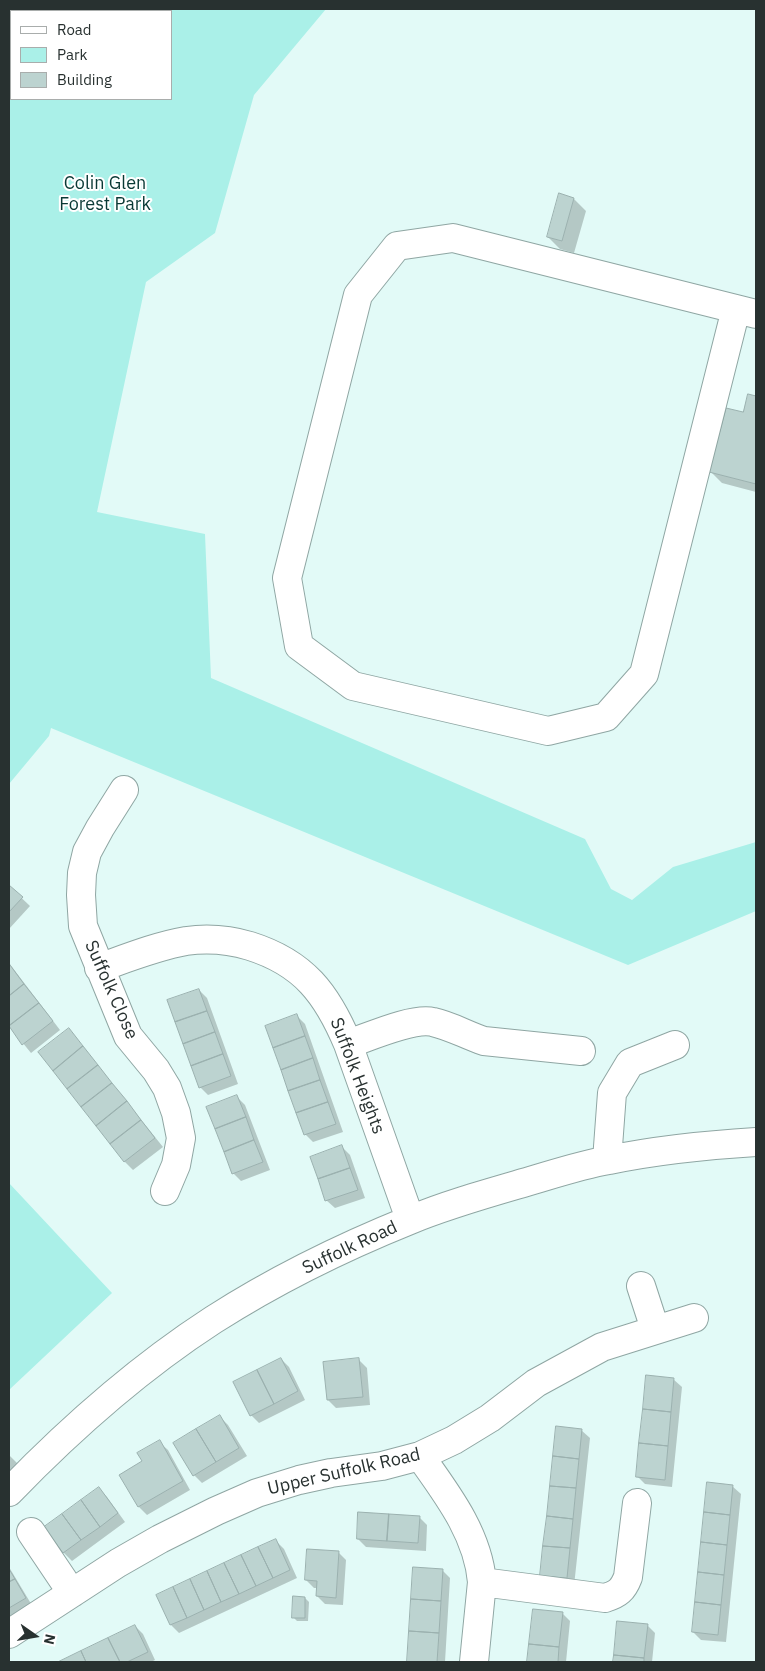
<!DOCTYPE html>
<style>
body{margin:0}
#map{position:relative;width:765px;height:1671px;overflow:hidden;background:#e2faf7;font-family:"IBM Plex Sans",sans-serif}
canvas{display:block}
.frame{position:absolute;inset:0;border:10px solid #283130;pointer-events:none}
.legend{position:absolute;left:10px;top:10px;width:162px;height:90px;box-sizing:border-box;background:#fff;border:1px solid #a9adac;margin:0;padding:6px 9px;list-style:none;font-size:15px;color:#283130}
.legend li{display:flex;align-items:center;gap:10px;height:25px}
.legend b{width:25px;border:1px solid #a9adac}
.north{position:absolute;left:10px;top:1611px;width:50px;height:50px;-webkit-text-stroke:4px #fff;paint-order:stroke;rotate:103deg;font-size:14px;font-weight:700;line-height:20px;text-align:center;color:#283130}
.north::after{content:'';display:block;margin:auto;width:18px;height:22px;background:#283130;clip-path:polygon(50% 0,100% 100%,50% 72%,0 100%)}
</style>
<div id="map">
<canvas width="765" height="1671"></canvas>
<div class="frame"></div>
<ul class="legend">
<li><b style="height:6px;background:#fff"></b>Road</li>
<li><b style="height:14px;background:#aaf0e8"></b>Park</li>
<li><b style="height:14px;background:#bcd3d0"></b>Building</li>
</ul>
<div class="north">N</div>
</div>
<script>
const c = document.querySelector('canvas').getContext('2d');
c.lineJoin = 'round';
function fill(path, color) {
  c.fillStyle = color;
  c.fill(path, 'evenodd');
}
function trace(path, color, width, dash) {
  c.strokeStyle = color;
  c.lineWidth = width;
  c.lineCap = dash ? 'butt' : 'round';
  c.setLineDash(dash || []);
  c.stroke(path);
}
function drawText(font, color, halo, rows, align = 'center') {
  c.font = font + ' "IBM Plex Sans",sans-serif';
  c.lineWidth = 4;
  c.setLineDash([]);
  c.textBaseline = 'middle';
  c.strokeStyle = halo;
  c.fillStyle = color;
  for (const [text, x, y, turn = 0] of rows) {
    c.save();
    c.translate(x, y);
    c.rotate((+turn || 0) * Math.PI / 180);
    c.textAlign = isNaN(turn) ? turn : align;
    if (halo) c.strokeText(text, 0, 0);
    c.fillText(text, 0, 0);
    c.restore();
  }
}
fill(new Path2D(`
 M9,9H326L254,95L215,233L146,282L97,512L205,534L211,678L585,839L611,889L632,900L673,867L756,842V911L628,965L51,728L49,736L9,784ZM11,11H171V99H11Z
 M9,1183L112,1293L9,1390Z`), '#aaf0e8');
fill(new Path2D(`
 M574,199L586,211L574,253L560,249L548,237Z
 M749,395L756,397V492L722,483L710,471L744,413Z
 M9,886L30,906L9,929Z
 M9,963L60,1030L31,1053L9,1026Z
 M199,990L207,998L238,1084L208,1095L200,1087Z
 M297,1016L305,1024L343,1132L313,1142L305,1134Z
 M69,1030L163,1147L133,1170L125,1162L40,1053Z
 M237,1097L245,1105L270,1170L241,1181L233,1173Z
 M342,1147L350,1155L365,1198L335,1208L326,1200Z
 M281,1359L289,1367L305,1400L259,1423L251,1415Z
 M359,1360L367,1368L370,1405L336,1408L328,1400Z
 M673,1379L682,1387L672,1487L645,1484L637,1476Z
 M220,1417L228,1425L247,1456L202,1483L194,1475Z
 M581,1430L590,1438L574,1586L542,1575Z
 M159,1442L168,1450L190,1490L147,1515L139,1507L120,1475L144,1462Z
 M9,1455L19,1465L9,1476Z
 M732,1486L741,1494L726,1642L701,1640L693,1632Z
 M99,1489L107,1497L125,1522L72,1561L64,1553L46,1527Z
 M419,1517L427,1525L426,1551L366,1547L358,1539Z
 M276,1541L284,1549L297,1578L179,1633L171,1625L158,1595Z
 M338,1552L346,1560L343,1605L325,1604L317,1596L318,1588H314L306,1580Z
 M9,1567L33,1607L9,1621Z
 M414,1568L442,1570L450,1578L445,1662H409Z
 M305,1598L309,1602L308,1621H297L293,1617Z
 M534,1610L562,1613L570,1621L566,1662H528Z
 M619,1622L647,1625L655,1633L652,1662H614Z
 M135,1626L143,1634L155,1660L151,1662H61Z`), '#0003');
const building = new Path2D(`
 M559,193L574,198L562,241L547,237Z
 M748,394L756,396V484L709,472L726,408L743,412Z
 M9,885L23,897L9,912Z
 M10,965L24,984L9,996V966Z
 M24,984L39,1003L9,1026V996Z
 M199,989L207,1011L175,1022L167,1000Z
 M39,1003L53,1021L22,1045L9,1026Z
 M207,1011L215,1032L183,1044L175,1022Z
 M297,1014L305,1036L273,1048L265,1026Z
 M69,1028L83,1046L53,1071L38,1052Z
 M215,1032L223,1054L191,1066L183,1044Z
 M305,1036L313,1058L281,1070L273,1048Z
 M83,1046L98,1065L67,1089L53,1071Z
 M223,1054L231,1076L199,1088L191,1066Z
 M313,1058L320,1080L288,1091L281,1070Z
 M98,1065L112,1083L81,1107L67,1089Z
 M320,1080L328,1102L296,1113L288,1091Z
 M112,1083L127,1101L96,1126L81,1107Z
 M237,1095L246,1117L215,1129L206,1107Z
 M127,1101L141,1120L110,1144L96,1126Z
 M328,1102L336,1124L304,1135L296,1113Z
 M246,1117L254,1140L224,1152L215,1129Z
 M141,1120L155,1138L124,1162L110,1144Z
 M254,1140L263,1162L232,1174L224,1152Z
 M342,1145L350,1168L318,1179L310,1157Z
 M350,1168L358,1190L325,1201L318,1179Z
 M281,1358L298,1391L274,1404L257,1370Z
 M359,1358L363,1397L327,1400L323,1362Z
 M257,1370L274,1404L250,1416L233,1382Z
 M646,1375L674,1378L671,1412L643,1409Z
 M643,1409L671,1412L668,1446L639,1443Z
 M220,1415L239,1448L216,1462L196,1429Z
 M556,1426L582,1429L579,1459L553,1456Z
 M196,1429L216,1462L193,1476L173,1443Z
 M160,1440L183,1481L138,1507L119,1475L142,1461L137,1453Z
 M639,1443L668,1446L665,1480L636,1477Z
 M553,1456L579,1459L576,1488L550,1486Z
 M707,1482L733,1485L730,1515L704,1512Z
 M550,1486L576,1488L573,1519L547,1516Z
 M99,1487L118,1513L100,1527L81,1500Z
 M81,1500L100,1527L81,1540L62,1514Z
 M358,1512L389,1514L387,1541L357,1539Z
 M704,1512L730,1515L727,1545L701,1542Z
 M62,1514L81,1540L63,1553L44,1527Z
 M389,1514L420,1516L418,1543L387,1541Z
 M547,1516L573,1519L570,1548L543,1546Z
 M276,1539L290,1570L273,1578L258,1547Z
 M701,1542L727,1545L724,1575L698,1572Z
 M543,1546L570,1548L567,1578L540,1576Z
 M258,1547L273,1578L256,1586L241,1555Z
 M307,1549L339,1551L336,1598L316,1596L317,1581L305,1580Z
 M241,1555L256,1586L239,1594L224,1563Z
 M224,1563L239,1594L221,1602L207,1571Z
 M413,1567L443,1569L441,1601L411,1599Z
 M9,1569L15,1579L9,1582Z
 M207,1571L221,1602L204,1610L190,1579Z
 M698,1572L724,1575L721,1605L695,1602Z
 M15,1579L26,1598L9,1608V1582Z
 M190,1579L204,1610L187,1618L173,1587Z
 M173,1587L187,1618L170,1625L156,1595Z
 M293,1596L305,1597V1618H292Z
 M411,1599L441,1601L439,1633L409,1631Z
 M695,1602L721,1605L718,1635L692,1632Z
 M533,1609L563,1612L559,1647L529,1644Z
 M617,1621L648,1624L644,1658L614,1655Z
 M135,1625L148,1652L127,1662H120L108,1638Z
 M409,1631L439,1633L437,1662H407Z
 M108,1638L120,1662H86L81,1651Z
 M529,1644L559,1647L558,1662H527Z
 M81,1651L86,1662H58Z
 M614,1655L644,1658V1662H613Z`);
fill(building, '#bcd3d0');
trace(building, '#9bb1af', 1);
const minor = new Path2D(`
 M736,309L644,674L606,717L548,731L353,686L299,646L287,578L358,295L397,246L453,238L756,314
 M124,790L100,828L87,852L82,873L81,895L83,926L128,1036L156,1070L167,1088L176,1113L181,1138L176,1165L165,1191
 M99,968C127,958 157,946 186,941C208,938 230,940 250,946C304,963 327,994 348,1044L410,1219
 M348,1044C369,1037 413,1017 433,1022C451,1026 466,1035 484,1041L581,1051
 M607,1160L612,1093L630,1063L675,1045
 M641,1286L655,1329
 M420,1456C447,1494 478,1534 482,1582L474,1662
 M9,1492C70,1429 139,1368 213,1320C274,1281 343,1247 410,1220C446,1205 485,1194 523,1183C551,1175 580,1165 609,1160C657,1150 707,1145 756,1142
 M31,1532L72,1593
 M482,1582L605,1598C618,1594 623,1590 628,1577L637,1503
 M9,1634L118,1563L160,1539L216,1511L257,1493L299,1480L331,1473L382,1466L420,1456L454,1440L490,1418L536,1383L602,1347L694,1318`);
trace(minor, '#8fa6a3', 30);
trace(minor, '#fff', 28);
drawText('18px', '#093935', '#fff', [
 ["Colin Glen",105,184],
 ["Forest Park",105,205]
]);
drawText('18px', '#283130', '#fff', [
 ["Suffolk Close",111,990,66],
 ["Suffolk Heights",357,1076,69],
 ["Suffolk Road",350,1248,-25],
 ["Upper Suffolk Road",344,1472,-13]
]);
</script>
